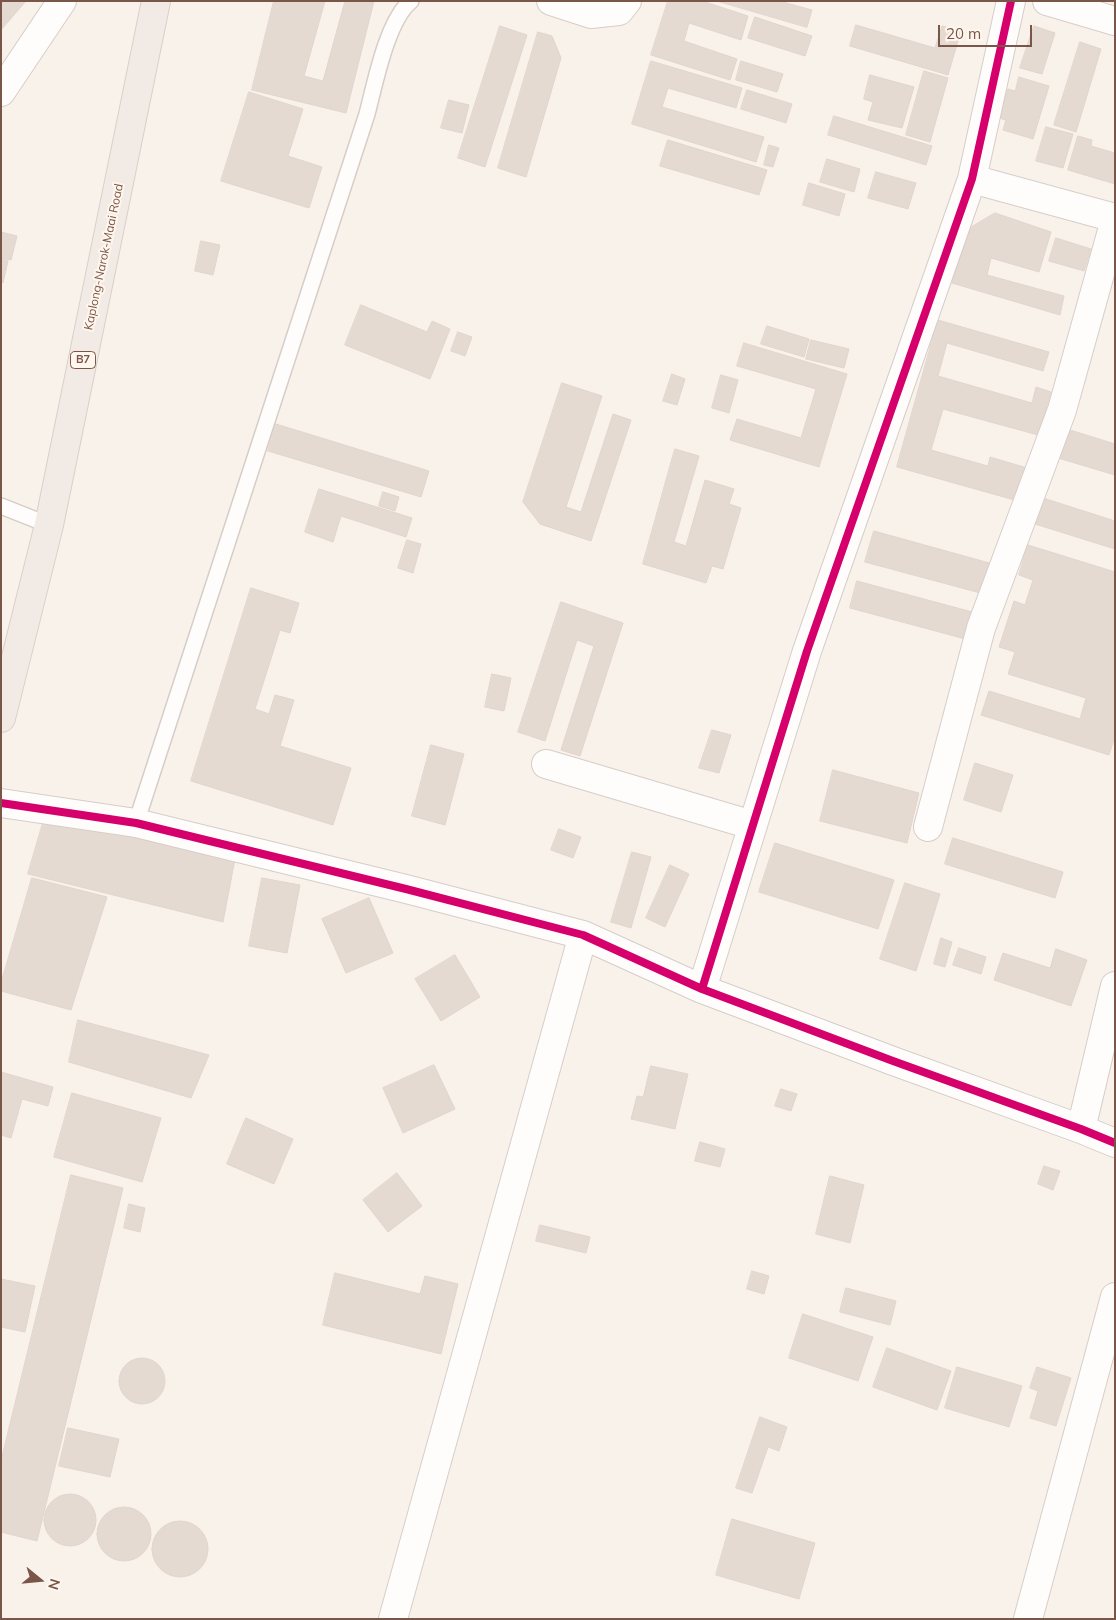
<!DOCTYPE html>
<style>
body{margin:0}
#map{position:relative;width:1116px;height:1620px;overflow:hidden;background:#f8f2eb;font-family:Mulish,sans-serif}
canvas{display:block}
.frame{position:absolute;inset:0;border:2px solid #795648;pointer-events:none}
.north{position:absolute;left:15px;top:1555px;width:50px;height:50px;-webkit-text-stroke:4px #fff7ed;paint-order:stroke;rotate:107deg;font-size:14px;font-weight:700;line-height:20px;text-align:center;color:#795648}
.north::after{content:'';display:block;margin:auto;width:18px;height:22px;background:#795648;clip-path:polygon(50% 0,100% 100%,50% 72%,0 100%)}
.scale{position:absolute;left:938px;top:25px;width:94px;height:22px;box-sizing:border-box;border:2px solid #795648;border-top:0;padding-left:6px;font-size:15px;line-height:18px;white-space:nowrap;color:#795648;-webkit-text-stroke:4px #fff7ed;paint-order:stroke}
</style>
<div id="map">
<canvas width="1116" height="1620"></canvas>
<div class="frame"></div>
<div class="north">N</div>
<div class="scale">20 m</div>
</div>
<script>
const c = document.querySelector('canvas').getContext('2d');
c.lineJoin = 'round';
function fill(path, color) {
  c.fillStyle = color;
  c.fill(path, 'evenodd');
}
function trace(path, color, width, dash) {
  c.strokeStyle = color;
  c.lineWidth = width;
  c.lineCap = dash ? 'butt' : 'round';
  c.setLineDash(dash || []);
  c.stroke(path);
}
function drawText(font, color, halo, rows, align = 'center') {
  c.font = font + ' Mulish,sans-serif';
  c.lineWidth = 4;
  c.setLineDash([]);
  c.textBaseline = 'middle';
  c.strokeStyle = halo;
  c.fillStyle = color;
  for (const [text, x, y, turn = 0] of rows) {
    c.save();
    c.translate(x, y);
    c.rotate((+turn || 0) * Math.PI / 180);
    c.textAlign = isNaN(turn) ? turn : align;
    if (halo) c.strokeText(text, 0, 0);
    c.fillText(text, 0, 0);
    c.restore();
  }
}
const building = new Path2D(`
 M1,1H26L1,30Z
 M274,1H325L304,76L323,81L345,1H374L346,113L252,90Z
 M668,1H702L748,16L741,40L689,23L684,41L737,59L730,80L651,55Z
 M717,1H779L812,10L807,27Z
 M755,17L812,36L805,56L748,38Z
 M856,25L935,48L942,26L961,31L948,75L850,46Z
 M500,26L527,35L485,167L458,158Z
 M1034,26L1055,33L1042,74L1020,68Z
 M538,32L552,36L561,58L526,177L498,168Z
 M1080,42L1101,49L1076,132L1054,125Z
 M651,61L742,88L736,108L668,88L662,107L764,137L756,162L632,124Z
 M741,61L783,74L777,92L736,80Z
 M924,71L948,78L930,142L906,135Z
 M870,75L914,87L902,128L868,120L873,102L864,99Z
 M1019,77L1049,86L1033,139L1003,130L1006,120L999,118L1008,89L1015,91Z
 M747,90L792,104L786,123L741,109Z
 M249,92L303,109L288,156L322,167L309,208L221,181Z
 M449,100L469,105L462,133L441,128Z
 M834,116L932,146L926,165L828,135Z
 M1046,127L1073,134L1063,168L1036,161Z
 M1078,136L1092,140L1091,146L1115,153V184L1068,170Z
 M668,140L767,170L759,195L660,166Z
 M769,145L779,148L773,167L764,165Z
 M827,159L860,169L854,192L820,182Z
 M876,172L916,183L908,209L868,198Z
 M809,183L845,194L839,216L803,205Z
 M995,213L1051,232L1039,272L991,258L987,275L1064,296L1060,315L952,283L970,228Z
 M1,232L17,236L11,260L1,258Z
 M1056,238L1091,249L1084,271L1049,261Z
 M201,241L220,245L213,275L195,271Z
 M1,259L8,261L3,283L1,282Z
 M361,305L427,332L432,321L450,329L430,379L345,345Z
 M938,320L1049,352L1043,371L947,343L938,376L1032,403L1036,387L1051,392L1038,435L943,409L931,450L988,466L990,457L1027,468L1018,501L897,467Z
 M767,326L809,339L804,357L761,344Z
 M458,332L472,337L465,356L451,351Z
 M811,340L849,349L844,368L806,359Z
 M744,343L847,374L819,467L730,440L737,419L801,438L816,389L737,366Z
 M672,374L685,379L677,405L663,401Z
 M721,375L738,380L729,413L712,408Z
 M562,383L602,396L566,507L581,512L613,414L631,420L591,541L540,524L523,502Z
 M276,424L429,471L421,497L268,451Z
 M1067,429L1115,444V475L1058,458Z
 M675,449L699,456L674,542L686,546L705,480L734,489L729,504L741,508L723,569L712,566L706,583L643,564Z
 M319,489L412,518L406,537L341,516L333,542L305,532Z
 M383,492L399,497L395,511L379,506Z
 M1043,498L1115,521V549L1035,524Z
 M874,531L993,564L984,594L865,562Z
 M407,540L421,544L413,573L398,568Z
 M1028,545L1115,572V736L1109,755L981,715L989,691L1080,719L1086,698L1008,674L1015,652L999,647L1014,601L1025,605L1033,580L1019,575Z
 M857,581L976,613L969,640L850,608Z
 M251,588L299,603L290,633L280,630L255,709L269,714L275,695L294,700L280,746L351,768L333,825L191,781Z
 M561,602L623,623L580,756L561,750L594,646L577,640L545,741L518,732Z
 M492,674L511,678L504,711L485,707Z
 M712,730L731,735L719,773L699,768Z
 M431,745L464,754L445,825L412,816Z
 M975,763L1013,775L1001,812L964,800Z
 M833,770L919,793L907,843L820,821Z
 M45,816L235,859L223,922L28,874Z
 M559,829L581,837L573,858L551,850Z
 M953,838L1063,872L1055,898L945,864Z
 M775,843L894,880L878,929L759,892Z
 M632,852L651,857L631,928L611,922Z
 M670,865L689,874L665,927L646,918Z
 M32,878L107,897L71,1010L1,991V983Z
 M262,878L300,885L287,953L249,946Z
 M905,883L940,894L916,971L880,959Z
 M369,898L393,953L346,973L322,919Z
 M941,938L952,942L945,967L934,964Z
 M959,948L986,957L981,974L953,965Z
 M1056,949L1087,960L1071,1006L994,980L1003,953L1050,968Z
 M455,955L480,997L441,1021L415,979Z
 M78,1020L209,1055L191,1098L69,1062Z
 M434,1065L455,1109L403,1133L383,1088Z
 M651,1066L688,1074L675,1129L631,1119L637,1096L643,1097Z
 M1,1072L53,1087L48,1106L22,1099L11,1138L1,1135Z
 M781,1089L797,1094L791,1111L775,1106Z
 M72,1093L161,1118L142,1182L54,1157Z
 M246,1118L293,1139L274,1184L227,1164Z
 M700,1142L725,1149L720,1167L695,1161Z
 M1044,1166L1060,1171L1053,1190L1038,1184Z
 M397,1173L422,1206L388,1232L363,1200Z
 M71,1175L123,1188L37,1541L1,1532V1461Z
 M830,1176L864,1185L850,1243L816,1234Z
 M129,1204L145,1208L140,1232L124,1228Z
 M540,1225L590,1237L586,1253L536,1241Z
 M752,1271L769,1276L764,1294L747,1289Z
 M335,1273L420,1294L425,1276L458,1284L441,1354L323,1325Z
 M1,1279L35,1286L25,1332L1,1327Z
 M846,1288L896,1301L890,1325L840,1312Z
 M803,1314L873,1337L858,1381L789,1358Z
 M887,1348L951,1371L937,1410L873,1387Z
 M119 1381a23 23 0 1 1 46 0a23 23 0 1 1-46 0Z
 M957,1367L1022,1386L1009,1427L945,1408Z
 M1037,1367L1071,1378L1056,1426L1030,1418L1038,1391L1030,1388Z
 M760,1417L787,1427L779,1451L768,1447L752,1493L736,1488Z
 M68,1428L119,1439L110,1477L59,1466Z
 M44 1520a26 26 0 1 1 52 0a26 26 0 1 1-52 0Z
 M97 1534a27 27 0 1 1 54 0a27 27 0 1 1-54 0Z
 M732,1519L815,1543L799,1599L716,1575Z
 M152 1549a28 28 0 1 1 56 0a28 28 0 1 1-56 0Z`);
fill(building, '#e5dad2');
trace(building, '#e1d4cd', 1);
const service = new Path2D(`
 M1,506L49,525
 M136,823L367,114C375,84 387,20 411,1`);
const minor = new Path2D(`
 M551,1L591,14L619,11L627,1
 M1047,1L1115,21
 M1,92L62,1
 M972,179L1115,218
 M546,764L752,825
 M1,803L136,823L406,889L583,935L702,989L893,1061L1081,1129L1115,1143
 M928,827L981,628L1062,410L1115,220
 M702,989L807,651L972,179L1011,1
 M1081,1129L1115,986
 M393,1619L583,935
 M1028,1619L1115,1297`);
const trunk = new Path2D(`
 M1,718L49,525L156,1`);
trace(service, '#d7cdc8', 18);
trace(minor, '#d7cdc8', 30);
trace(trunk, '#dacfc9', 30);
trace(service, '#fefdfc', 15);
trace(minor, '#fefdfc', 28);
trace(trunk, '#f2eae4', 28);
trace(new Path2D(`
 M1,803L136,823L406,889L583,935L702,989L893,1061L1081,1129L1115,1143
 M702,989L807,651L972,179L1011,1`), '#d6006c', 8);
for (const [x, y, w] of [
 [83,360,25]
]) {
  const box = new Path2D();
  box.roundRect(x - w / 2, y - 8.5, w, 17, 4);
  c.fillStyle = '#fff7ed';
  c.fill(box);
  trace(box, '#795648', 1);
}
drawText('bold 11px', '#795648', null, [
 ["B7",83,360]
]);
drawText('12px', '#795648', '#fff7ed', [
 ["Kaplong-Narok-Maai Road",104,257,-78]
]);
</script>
